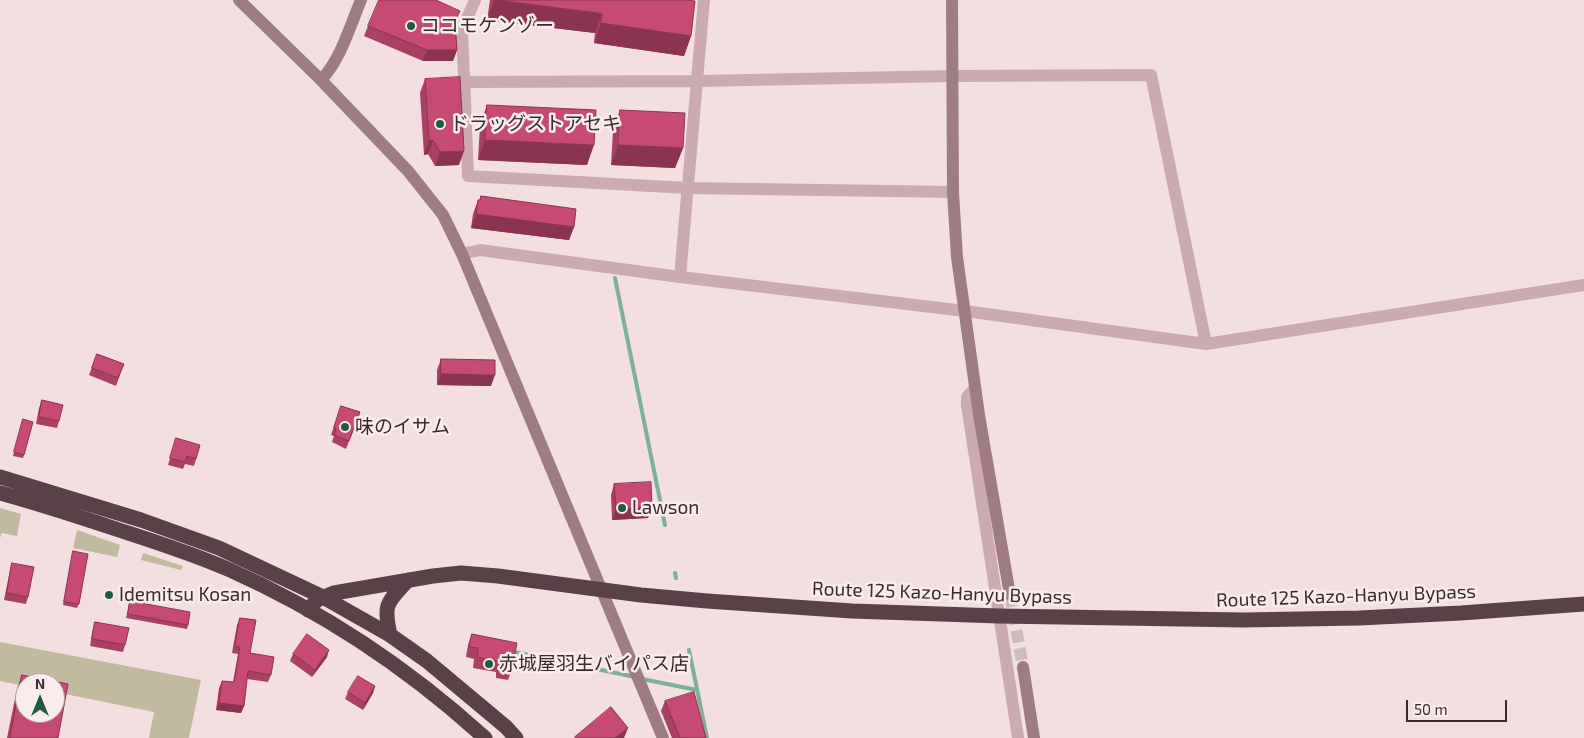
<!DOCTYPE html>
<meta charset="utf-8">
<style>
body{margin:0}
#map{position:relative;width:1584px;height:738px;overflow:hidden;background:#f3dfe0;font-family:"Exo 2",sans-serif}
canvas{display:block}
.north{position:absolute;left:15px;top:673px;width:50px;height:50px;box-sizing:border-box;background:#faecec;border:1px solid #ad9ea0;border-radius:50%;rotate:0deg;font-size:14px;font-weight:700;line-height:20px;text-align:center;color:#392a2e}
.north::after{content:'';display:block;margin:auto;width:18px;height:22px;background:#1f5b3c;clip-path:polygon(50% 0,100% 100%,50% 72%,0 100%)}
.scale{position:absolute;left:1406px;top:700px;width:101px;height:22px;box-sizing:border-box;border:2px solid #392a2e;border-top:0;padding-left:6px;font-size:15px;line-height:18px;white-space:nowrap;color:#392a2e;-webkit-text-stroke:4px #faecec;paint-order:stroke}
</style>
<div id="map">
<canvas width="1584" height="738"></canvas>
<div class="north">N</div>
<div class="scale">50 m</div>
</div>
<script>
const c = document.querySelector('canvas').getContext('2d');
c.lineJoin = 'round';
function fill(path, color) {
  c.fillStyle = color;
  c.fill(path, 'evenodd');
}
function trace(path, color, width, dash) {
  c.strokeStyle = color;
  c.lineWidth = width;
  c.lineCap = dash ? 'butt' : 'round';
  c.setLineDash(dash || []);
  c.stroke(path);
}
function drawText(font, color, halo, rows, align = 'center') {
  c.font = font + ' "Exo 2","Noto Sans JP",sans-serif';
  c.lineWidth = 5;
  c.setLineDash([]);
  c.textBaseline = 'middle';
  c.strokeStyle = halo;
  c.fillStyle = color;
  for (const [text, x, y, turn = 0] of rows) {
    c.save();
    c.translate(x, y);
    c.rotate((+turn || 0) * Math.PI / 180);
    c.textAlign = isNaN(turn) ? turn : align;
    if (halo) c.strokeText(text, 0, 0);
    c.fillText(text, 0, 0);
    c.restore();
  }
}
fill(new Path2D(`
 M0,508L21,514L17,536L2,533L0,538Z
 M77,530L120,545L117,557L73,548Z
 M143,553L183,566L181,570L141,560Z
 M0,642L201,680L189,738H149L154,712L55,692V683H25V686L0,681Z`), '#c2ba9f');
trace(new Path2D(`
 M615,278L665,525
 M675,573L676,578
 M689,650L707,738
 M510,651L635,677
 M642,679L697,690`), '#7eb095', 4);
trace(new Path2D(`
 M1010,595L1023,667`), '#cebbbc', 12, [12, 6]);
trace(new Path2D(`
 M475,0L462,30L468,176L688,188L953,192
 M464,82L697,81L953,76L1151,75L1206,344
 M462,254L480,250L680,277L965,311L1206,344L1584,285
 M680,277L704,0
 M975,388L967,397V405L1018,738`), '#cbabaf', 12);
trace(new Path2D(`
 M239,0L321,80L408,171L443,215L462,254L663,738
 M952,0L953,192L957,257L979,415L1010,595
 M321,80C341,59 350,26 361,0
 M1023,667L1034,738`), '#9f7c83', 12);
trace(new Path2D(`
 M0,477L141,520L219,548L323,597L390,635L427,661L506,727L516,738
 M0,493C40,504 80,517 119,530C156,542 194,554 230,570C324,612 409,669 485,738
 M308,610L317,600L334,593L433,576L461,573L498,576L641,595L707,601L852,611L999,616L1243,620L1359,618L1461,613L1584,604
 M390,635C383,603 387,603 408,580`), '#5a4148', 15);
fill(new Path2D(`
 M490,0H685L691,36L684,56L594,43L595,33L487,20Z
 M455,23L457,50L453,61H423L364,36L368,26Z
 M425,79L459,165L435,166L428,154L424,155L420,93Z
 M487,105L587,165L478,160L480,125Z
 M620,110L683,148L675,168L611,165L613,130Z
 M481,196L574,227L569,240L471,228L473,214L478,200H479Z
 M97,354L124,364L116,386L89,375Z
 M441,359L491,386L437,385V370Z
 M42,400L59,421L57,428L36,424L39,408Z
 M341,406L360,412L346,449L332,442L334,436L331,435Z
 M22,423L24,455L23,458L13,456Z
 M176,438L196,459L194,466L185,464L183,469L168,465Z
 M614,484L652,507L648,518L612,520L611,495Z
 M73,551L79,604L77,608L63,605Z
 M12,563L28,597L26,604L4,600L10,570Z
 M130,601L188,625L187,629L126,618Z
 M240,618L250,653L271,675L268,682L247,679L244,706L241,713L216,710L219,688L222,681L233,682L238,654L232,653L237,625Z
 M95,622L125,645L123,652L90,646L93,629Z
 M472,634L512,669L508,680L496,678V672L473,668L474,659L466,657L468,645Z
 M293,654L327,657L312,677L290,661Z
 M22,675L58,738H7L17,689Z
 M375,686L373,693L363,710L345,699L348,692Z
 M665,701L706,738H672L661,711Z`), '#aa4064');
fill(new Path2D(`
 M494,0L602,14L595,33L487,20Z
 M601,23L691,36L684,56L594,43Z
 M427,50H457L453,61H423Z
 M433,140L428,154L424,155L429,141Z
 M485,140L594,145L587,165L478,160Z
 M618,145L683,148L675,168L611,165Z
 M464,151L459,165L435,166L440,152Z
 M476,214L574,227L569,240L471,228Z
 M441,374L495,375L491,386L437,385Z
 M652,507L648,518L612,520L616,509Z
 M329,650L327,657L312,677L315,670Z
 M375,686L373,693L363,710L365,703Z
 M219,703L244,706L241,713L216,710Z
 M628,728L624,738H615Z`), '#8b3451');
const building = new Path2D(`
 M379,0H436L460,11L455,21L457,50H427L368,26Z
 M497,0H685L695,1L691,36L601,23L602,14Z
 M460,77L464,151L440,152L433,140L429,141L425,79Z
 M487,105L596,110L594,145L485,140Z
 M620,110L685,113L683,148L618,145Z
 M481,196L576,209L574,227L476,214L478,200H480Z
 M97,354L124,364L118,378L92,368Z
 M441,359L495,360V375L441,374Z
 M42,400L63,405L59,421L39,417Z
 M341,406L360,412L349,441L334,435L336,428H334Z
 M23,419L33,422L24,455L14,452Z
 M176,438L200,445L196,459L187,456L185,462L170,458Z
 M651,482L652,507L616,509L614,484Z
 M73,551L88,554L79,604L64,602Z
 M12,563L34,567L28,597L7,593Z
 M130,601L190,612L188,625L128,614Z
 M240,618L256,620L250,653L274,657L271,675L248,671L244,706L219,703L222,681L234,682L240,647L235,646Z
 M95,622L129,628L125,645L92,639Z
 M307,634L329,650L315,670L293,654Z
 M472,634L517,643L512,669L499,667L500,662L477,657L478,648L469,647Z
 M22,675L68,684L58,738H10ZM25,683H55V713H25Z
 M358,676L375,686L365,703L348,692Z
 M694,692L706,738H680L665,701Z
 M611,707L628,728L615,738H575V737Z`);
fill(building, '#c64a74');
trace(building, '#8b3451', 1);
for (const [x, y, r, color] of [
 [411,26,5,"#1f5b3c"],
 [440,124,5,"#1f5b3c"],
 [345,427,5,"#1f5b3c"],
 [622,508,5,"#1f5b3c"],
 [109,595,5,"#1f5b3c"],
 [489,664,5,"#1f5b3c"]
]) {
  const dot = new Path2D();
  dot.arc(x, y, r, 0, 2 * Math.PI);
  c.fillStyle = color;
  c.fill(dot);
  trace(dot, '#faecec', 2);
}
drawText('19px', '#392a2e', '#faecec', [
 ["ココモケンゾー",421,26],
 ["ドラッグストアセキ",450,124],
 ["味のイサム",355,427],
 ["Lawson",632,508],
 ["Idemitsu Kosan",119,595],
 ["赤城屋羽生バイパス店",499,664]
], 'left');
drawText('19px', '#392a2e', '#faecec', [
 ["Route 125 Kazo-Hanyu Bypass",942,593,2],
 ["Route 125 Kazo-Hanyu Bypass",1346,596,-2]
]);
</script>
